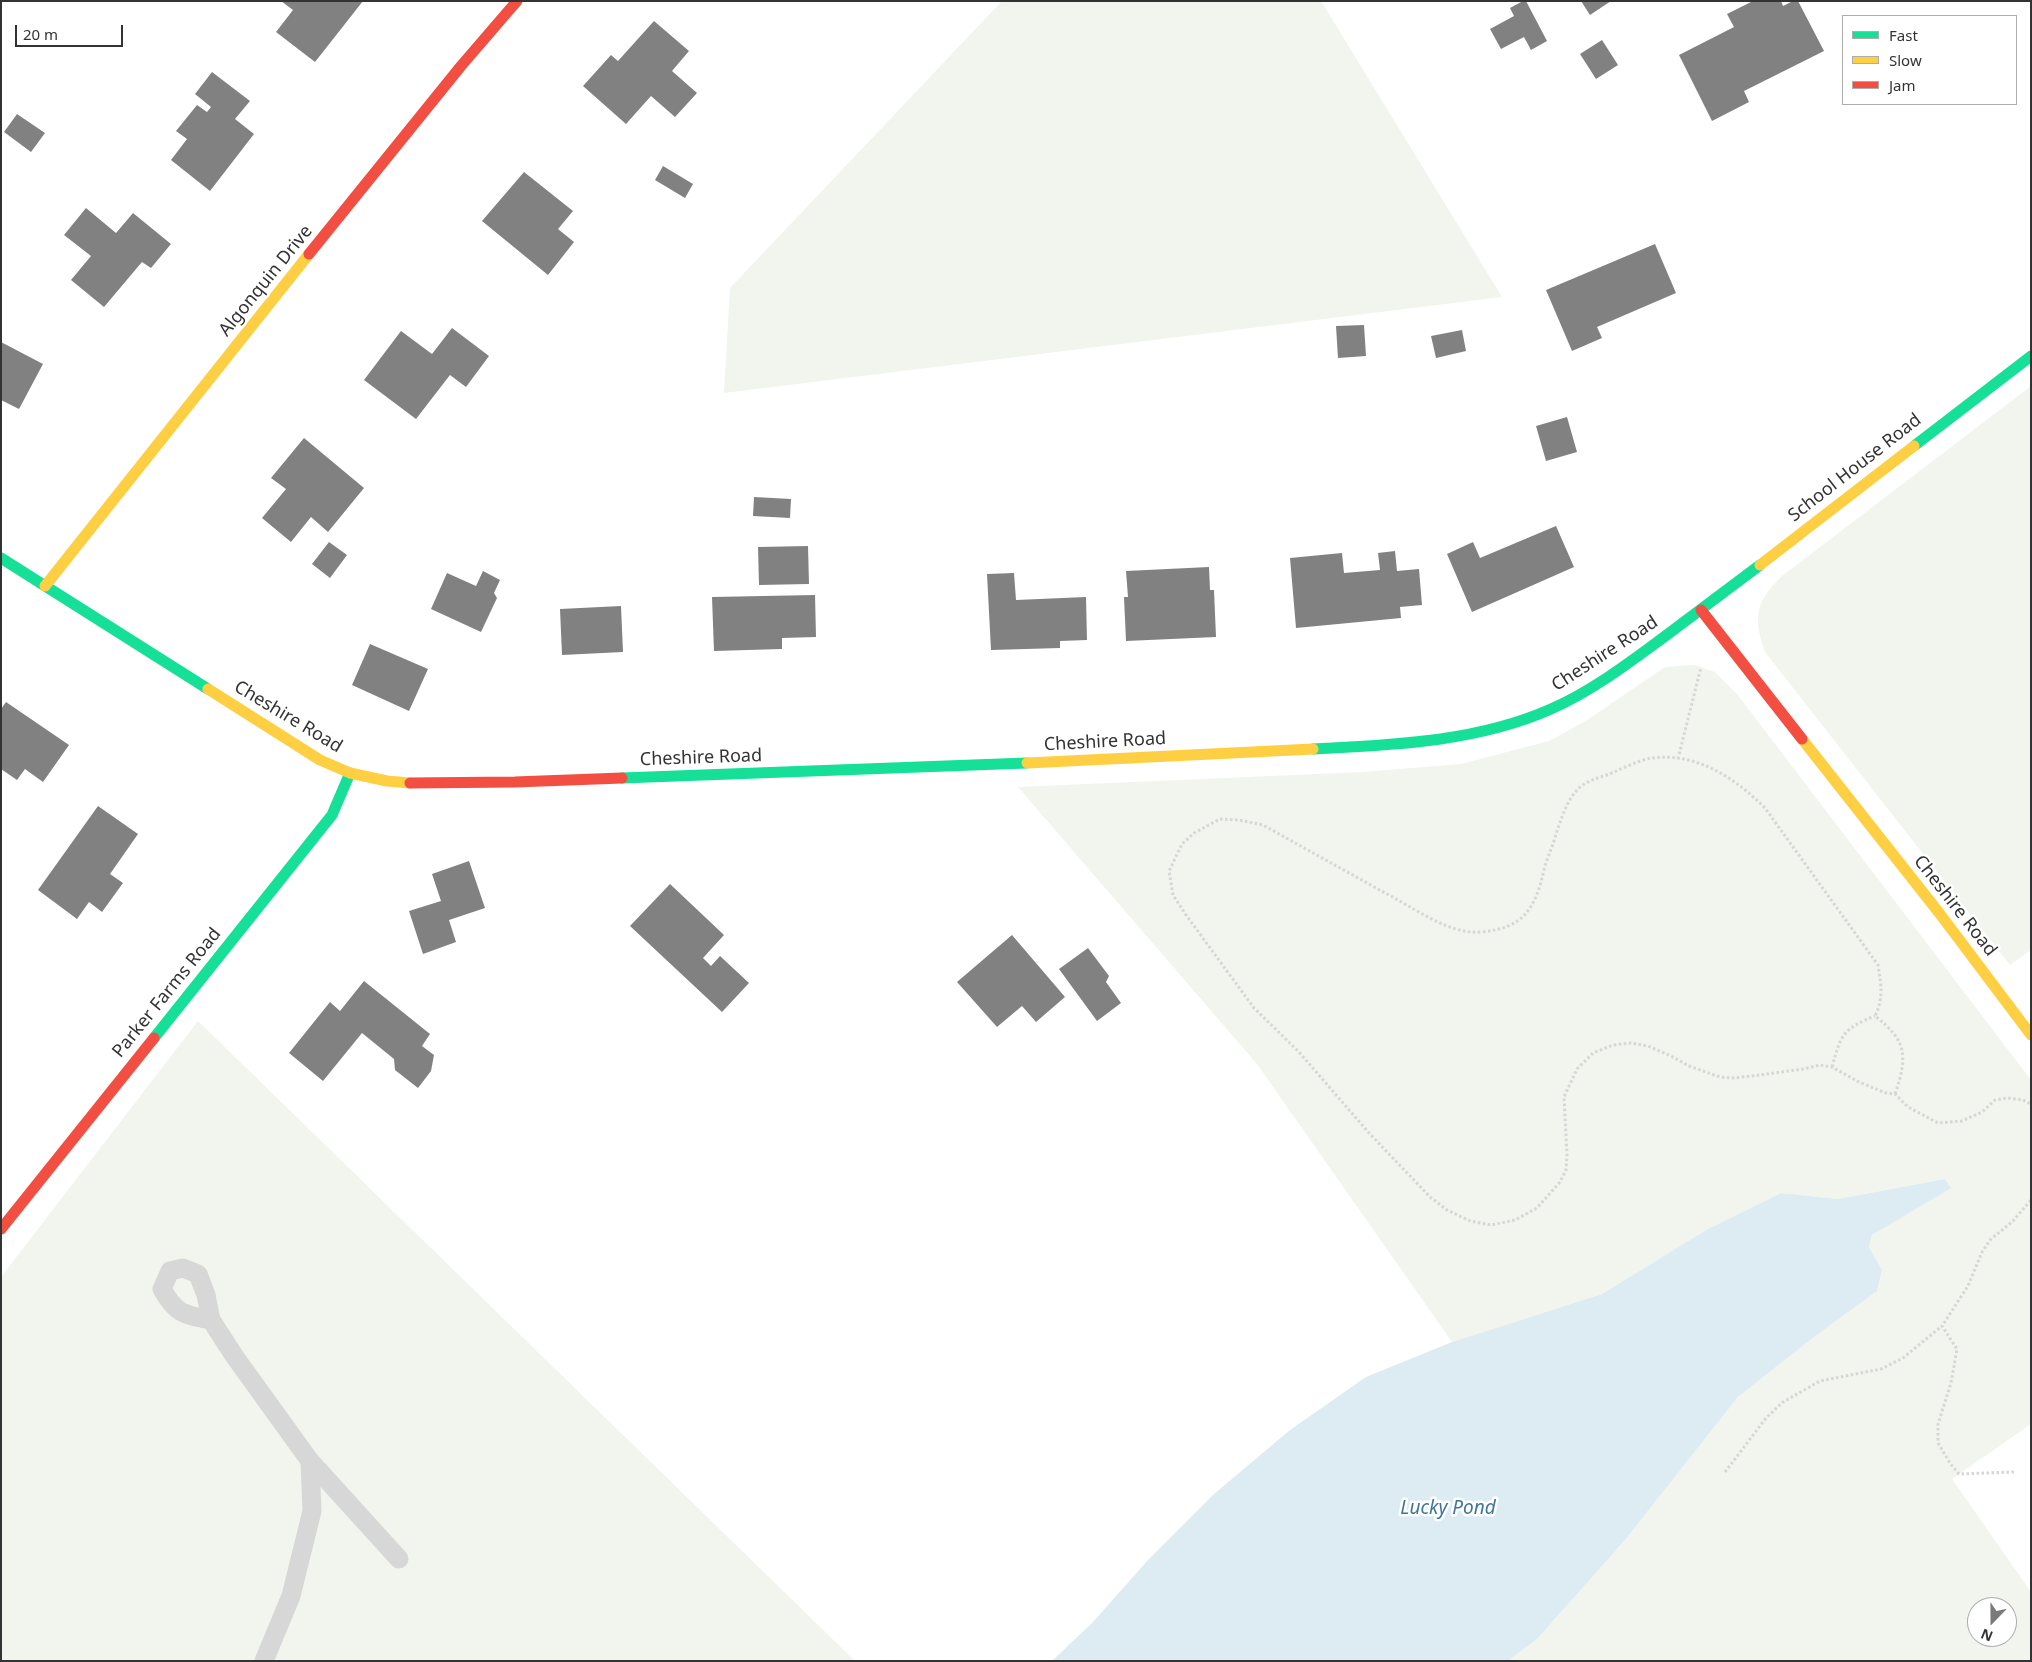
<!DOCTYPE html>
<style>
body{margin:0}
#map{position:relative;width:2032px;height:1662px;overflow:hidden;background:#fff;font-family:"Noto Sans",sans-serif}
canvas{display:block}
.frame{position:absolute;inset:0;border:2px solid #333;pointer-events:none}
.legend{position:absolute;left:1842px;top:15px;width:175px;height:90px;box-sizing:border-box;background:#fff;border:1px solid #adadad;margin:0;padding:6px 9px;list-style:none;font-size:15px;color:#333}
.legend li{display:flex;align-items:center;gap:10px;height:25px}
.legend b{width:25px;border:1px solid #adadad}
.north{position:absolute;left:1967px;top:1597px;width:50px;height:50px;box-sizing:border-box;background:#fff;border:1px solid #adadad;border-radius:50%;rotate:202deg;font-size:14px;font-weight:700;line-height:20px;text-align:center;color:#333}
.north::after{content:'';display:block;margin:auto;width:18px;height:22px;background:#7a7a7a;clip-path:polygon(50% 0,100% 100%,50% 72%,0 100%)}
.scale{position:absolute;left:15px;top:25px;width:108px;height:22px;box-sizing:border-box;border:2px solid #333;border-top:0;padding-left:6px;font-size:15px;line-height:18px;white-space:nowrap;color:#333;-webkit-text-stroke:4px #fff;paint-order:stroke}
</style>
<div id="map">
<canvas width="2032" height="1662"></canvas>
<div class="frame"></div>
<ul class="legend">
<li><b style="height:6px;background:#16e098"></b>Fast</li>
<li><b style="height:6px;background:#ffcf43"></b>Slow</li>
<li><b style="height:6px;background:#f24e42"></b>Jam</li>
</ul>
<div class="north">N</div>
<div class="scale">20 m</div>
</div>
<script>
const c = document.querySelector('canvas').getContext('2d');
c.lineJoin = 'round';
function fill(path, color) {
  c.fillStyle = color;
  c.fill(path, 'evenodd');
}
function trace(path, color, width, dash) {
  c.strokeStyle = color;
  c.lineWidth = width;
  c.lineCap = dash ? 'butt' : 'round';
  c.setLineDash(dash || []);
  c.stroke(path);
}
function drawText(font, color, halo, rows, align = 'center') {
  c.font = font + ' "Noto Sans",sans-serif';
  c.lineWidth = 5;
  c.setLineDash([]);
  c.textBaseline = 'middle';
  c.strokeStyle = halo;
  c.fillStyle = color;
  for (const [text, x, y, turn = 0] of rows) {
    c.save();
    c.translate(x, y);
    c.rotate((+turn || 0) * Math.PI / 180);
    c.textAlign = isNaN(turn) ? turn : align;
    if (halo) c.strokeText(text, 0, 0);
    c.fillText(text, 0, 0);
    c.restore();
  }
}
fill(new Path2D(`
 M1002,1H1321L1502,297L724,393L730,288Z
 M2031,386V950L2010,965L1765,652C1753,617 1755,602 1782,576Z
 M1695,665L1715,672L1737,694L2031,1080V1424L1952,1479L2031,1592V1661H1508L1537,1639L1625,1540L1738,1397L1814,1337L1877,1291L1882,1270L1869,1247L1872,1235L1950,1187L1945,1179L1838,1199L1781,1193L1706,1230L1602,1294L1452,1342L1257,1064L1018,787L1363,772L1461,764L1549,741L1584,722L1665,667ZM1977,1607H2007V1637H1977Z
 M198,1021L855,1661H1V1277Z`), '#f1f5ed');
fill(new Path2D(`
 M1945,1179L1951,1188L1872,1235L1869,1247L1882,1270L1877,1291L1814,1337L1738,1397L1625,1540L1537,1639L1508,1661H1052L1093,1622L1148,1560L1214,1494L1290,1430L1366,1377L1452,1342L1602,1294L1706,1230L1781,1193L1838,1199Z`), '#ddebf3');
fill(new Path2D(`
 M281,1H363L315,62L276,32L293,10Z
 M1523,1H1526L1547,41L1531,50L1524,37L1501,49L1490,29L1514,16L1510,8Z
 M1581,1H1611L1590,15Z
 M1753,1H1781L1783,6L1793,1H1798L1824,51L1744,91L1749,102L1712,121L1679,55L1734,27L1727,14Z
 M654,21L689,51L672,71L697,93L675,117L651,96L626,124L583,86L611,55L618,61Z
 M1602,40L1618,65L1596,79L1580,54Z
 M212,72L250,101L235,119L254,134L210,191L171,160L187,139L176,131L197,105L207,112L211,107L195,94Z
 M17,114L45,133L31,152L4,132Z
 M663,166L693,184L685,198L655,180Z
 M524,172L573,211L558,229L574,242L548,275L482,221Z
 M86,208L116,233L133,213L171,244L151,268L142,262L104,307L71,280L91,256L64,235Z
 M1655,244L1676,293L1597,327L1602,338L1572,351L1546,290Z
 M1364,325L1366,356L1338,358L1336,326Z
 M452,328L489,356L466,387L450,375L416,419L364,380L401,331L432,354Z
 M1462,330L1466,351L1436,358L1431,336Z
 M1,342L43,364L19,409L1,400Z
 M1567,417L1577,452L1546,461L1536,426Z
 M304,438L364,488L328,532L311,517L291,542L262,518L286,489L271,478Z
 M754,497L791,499L790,518L753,516Z
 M1556,526L1574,567L1472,612L1447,554L1473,542L1480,558Z
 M329,542L347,555L330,578L312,564Z
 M808,546L809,584L759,585L758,547Z
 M1395,551L1397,571L1419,569L1422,605L1400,607L1401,618L1296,628L1290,558L1342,553L1344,573L1380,570L1378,553Z
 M1209,567L1210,590H1214L1216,637L1126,641L1124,597H1128L1126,571Z
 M483,571L500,580L494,593L497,598L481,632L431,609L447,573L476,586Z
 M1014,573L1016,600L1086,597L1087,640L1060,641V648L991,650L987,574Z
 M815,595L816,637L782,638V649L714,651L712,597Z
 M621,606L623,652L562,655L560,609Z
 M370,644L428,669L409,711L352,685Z
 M6,702L69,745L43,782L25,769L17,780L1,769V709Z
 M98,806L138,834L110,874L123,883L102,912L89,902L77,919L38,890Z
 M469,861L485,908L449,920L456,942L423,954L409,911L441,901L432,874Z
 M670,884L724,935L703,958L711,966L720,956L749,983L722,1012L630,926Z
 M1012,935L1065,997L1036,1022L1022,1006L997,1027L957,982Z
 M1088,948L1109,976L1106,982L1121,1003L1097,1021L1059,969Z
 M364,981L430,1034L422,1046L434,1055L431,1071L418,1088L395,1070L394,1059L362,1033L323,1081L289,1053L330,1002L340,1011Z`), '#818181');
trace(new Path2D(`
 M1678,759L1701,667
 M1832,1067C1841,1034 1843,1029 1875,1016
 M1895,1094C1908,1056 1907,1041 1875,1016C1884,998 1881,984 1878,965L1765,808C1736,779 1697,752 1652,758C1639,760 1626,767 1614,772C1601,778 1587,779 1577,790C1562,807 1558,832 1550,852C1548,858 1545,864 1544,870C1535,909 1524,928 1481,932C1449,935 1413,907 1385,893C1344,870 1304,848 1263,825L1239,820L1220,819L1194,833L1182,844L1169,871L1173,895L1186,915L1254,1008L1298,1051L1370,1134L1430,1197L1447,1210L1470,1221L1491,1225L1515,1220L1537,1208L1560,1182L1566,1170L1567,1155L1564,1097L1577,1069L1593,1053L1613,1045L1631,1043L1648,1046L1671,1056L1689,1066L1720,1077L1734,1078L1760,1075L1803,1069L1820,1065L1832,1067L1859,1082L1886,1093L1895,1094L1908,1107L1938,1123L1962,1121L1982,1112L1995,1100L2008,1098L2023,1100L2031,1104
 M1725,1472L1766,1418L1783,1402L1820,1381L1881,1369L1903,1358L1942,1326
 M2014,1472L1959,1474L1950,1463L1938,1443V1424L1951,1383L1957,1349L1942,1326L1968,1286L1982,1252L1991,1239L2012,1222L2031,1200`), '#d6d6d6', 3, [2.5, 2.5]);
trace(new Path2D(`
 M211,1320C184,1315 176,1314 162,1289L170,1271L183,1268L198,1274L206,1295L211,1320L235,1357L310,1461L312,1511L291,1596L264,1661
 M310,1461L399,1559`), '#d7d7d7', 19);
trace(new Path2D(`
 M1914,446L2031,356
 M1,558L208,689
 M1313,749C1392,745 1477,742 1551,709C1590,692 1626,665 1660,640C1693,615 1727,590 1760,565
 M622,778L1027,763
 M154,1038L332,815L350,773`), '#16e098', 11);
trace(new Path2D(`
 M1760,565L1914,446
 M45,586L309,254
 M208,689L320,760L350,773L387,781L410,783
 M1802,739L1940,914L2031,1035
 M1027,763L1313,749`), '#ffcf43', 11);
trace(new Path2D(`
 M309,254L461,66L517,1
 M1701,610L1802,739
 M410,783L515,782L622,778
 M1,1229L154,1038`), '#f24e42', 11);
drawText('18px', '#333', '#fff', [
 ["Algonquin Drive",266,281,-51],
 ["School House Road",1855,468,-38],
 ["Cheshire Road",1605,654,-33],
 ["Cheshire Road",288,717,31],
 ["Cheshire Road",1105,742,-3],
 ["Cheshire Road",701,758,-2],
 ["Cheshire Road",1955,906,52],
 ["Parker Farms Road",167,993,-51]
]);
drawText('italic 19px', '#3f7597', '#fff', [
 ["Lucky Pond",1448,1509]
]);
</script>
